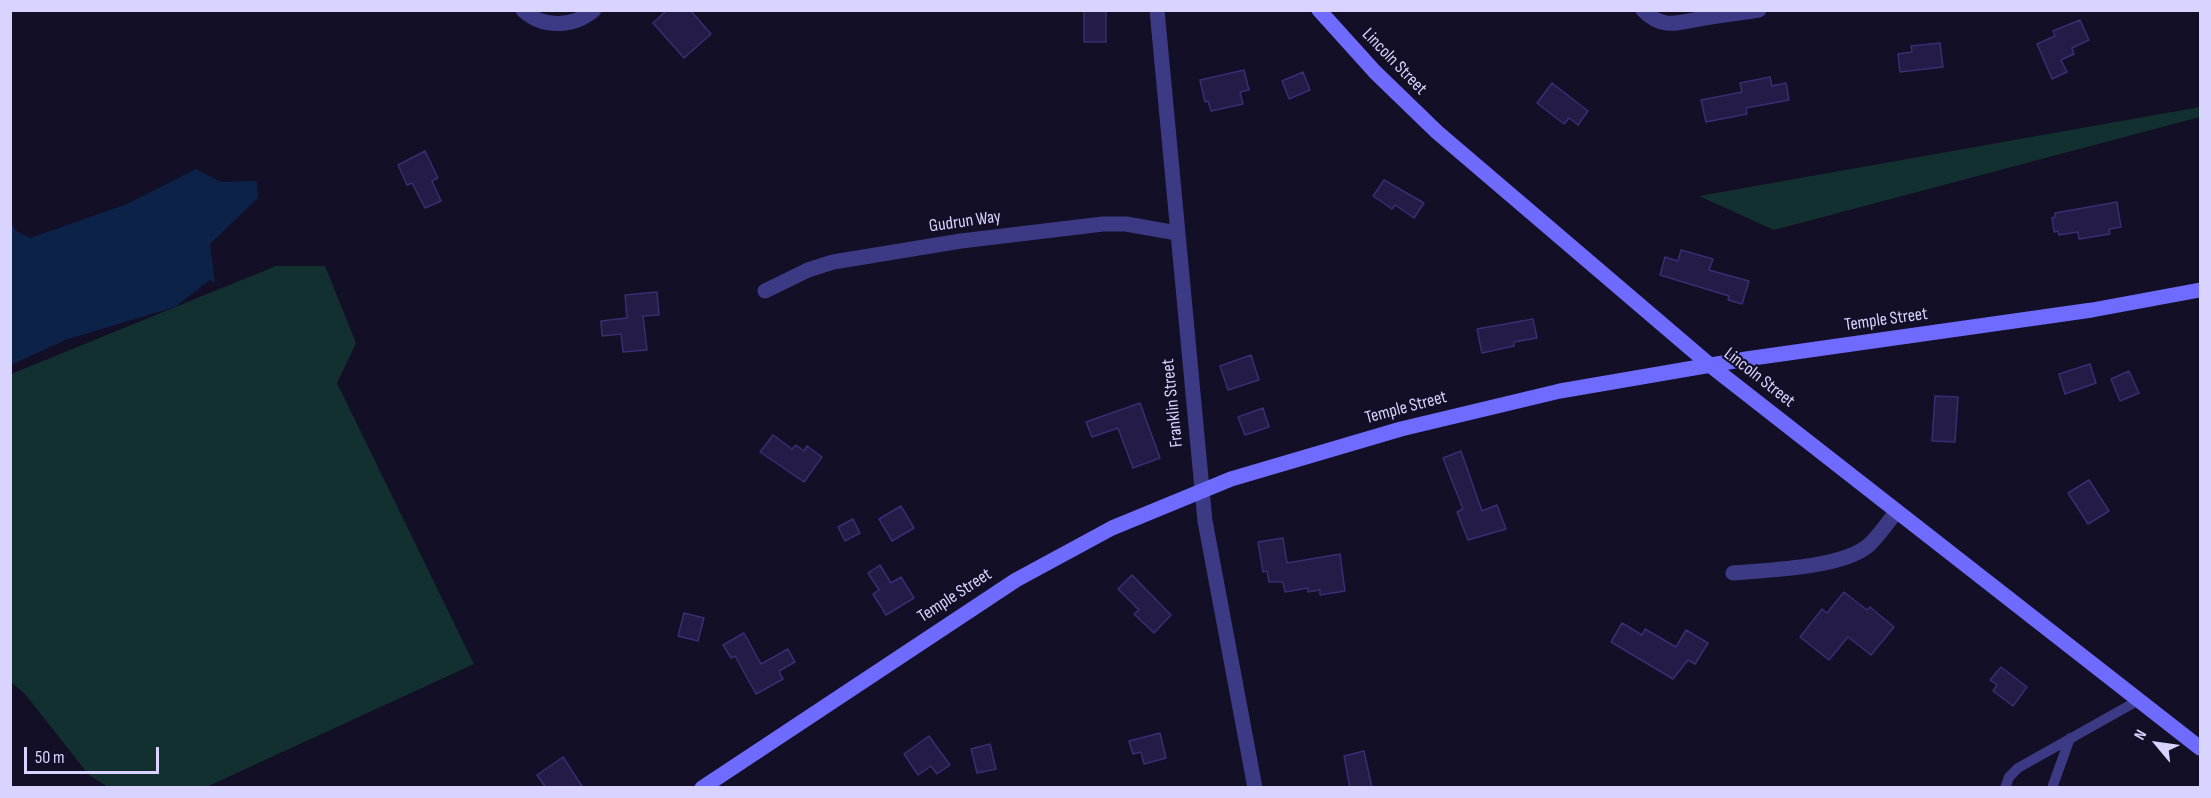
<!DOCTYPE html>
<style>
body{margin:0}
#map{position:relative;width:2211px;height:798px;overflow:hidden;background:#130f26;font-family:"Sofia Sans Condensed",sans-serif}
canvas{display:block}
.frame{position:absolute;inset:0;border:12px solid #d9d4ff;pointer-events:none}
.north{position:absolute;left:2127px;top:714px;width:60px;height:60px;-webkit-text-stroke:4px #130f26;paint-order:stroke;rotate:299deg;font-size:16px;font-weight:700;line-height:24px;text-align:center;color:#d9d4ff}
.north::after{content:'';display:block;margin:auto;width:21px;height:27px;background:#d9d4ff;clip-path:polygon(50% 0,100% 100%,50% 72%,0 100%)}
.scale{position:absolute;left:24px;top:747px;width:135px;height:27px;box-sizing:border-box;border:3px solid #d9d4ff;border-top:0;padding-left:8px;font-size:18px;line-height:21px;white-space:nowrap;color:#d9d4ff;-webkit-text-stroke:4px #130f26;paint-order:stroke}
</style>
<div id="map">
<canvas width="2211" height="798"></canvas>
<div class="frame"></div>
<div class="north">N</div>
<div class="scale">50 m</div>
</div>
<script>
const c = document.querySelector('canvas').getContext('2d');
c.lineJoin = 'round';
function fill(path, color) {
  c.fillStyle = color;
  c.fill(path, 'evenodd');
}
function trace(path, color, width, dash) {
  c.strokeStyle = color;
  c.lineWidth = width;
  c.lineCap = dash ? 'butt' : 'round';
  c.setLineDash(dash || []);
  c.stroke(path);
}
function drawText(font, color, halo, rows, align = 'center') {
  c.font = font + ' "Sofia Sans Condensed",sans-serif';
  c.lineWidth = 4.5;
  c.setLineDash([]);
  c.textBaseline = 'middle';
  c.strokeStyle = halo;
  c.fillStyle = color;
  for (const [text, x, y, turn = 0] of rows) {
    c.save();
    c.translate(x, y);
    c.rotate((+turn || 0) * Math.PI / 180);
    c.textAlign = isNaN(turn) ? turn : align;
    if (halo) c.strokeText(text, 0, 0);
    c.fillText(text, 0, 0);
    c.restore();
  }
}
fill(new Path2D(`
 M2200,107V117L1774,230L1699,196Z
 M276,266H325L356,343L337,383L474,664L204,788L108,787L89,775L25,694L11,682V374Z`), '#12302f');
fill(new Path2D(`
 M196,169L221,182L257,181L258,198L210,244L215,283L210,280L175,307L65,340L11,365V223L16,231L30,238L127,204Z`), '#0c2248');
const building = new Path2D(`
 M667,10H690L711,34L684,58L653,23Z
 M1084,10H1106V42H1084Z
 M2080,20L2089,40L2072,48L2074,54L2061,60L2067,72L2052,79L2037,44L2055,36L2053,31Z
 M1940,43L1943,67L1900,72L1898,54L1912,52L1911,46Z
 M1244,70L1249,90L1240,92L1243,104L1211,111L1208,101L1205,102L1200,80Z
 M1303,72L1310,90L1289,99L1282,81Z
 M1770,77L1772,86L1786,83L1789,100L1746,108L1747,114L1706,122L1701,100L1742,92L1740,83Z
 M1552,83L1588,111L1578,125L1569,118L1564,124L1537,103Z
 M425,151L438,178L432,181L441,201L425,208L412,183L407,185L398,165Z
 M1384,180L1424,203L1414,218L1395,205L1392,209L1373,196Z
 M2117,202L2121,227L2109,229L2110,234L2079,239L2078,232L2059,235L2058,231L2054,232L2052,218L2055,217V213Z
 M1681,250L1713,259L1709,270L1749,281L1742,304L1728,300L1729,296L1660,275L1665,257L1678,261Z
 M657,292L659,315L643,316L647,350L623,352L621,334L602,336L601,321L627,318L625,295Z
 M1533,319L1537,338L1514,342V346L1482,353L1477,329Z
 M1251,355L1259,380L1228,390L1220,366Z
 M2090,364L2096,383L2065,394L2059,374Z
 M2129,371L2139,393L2120,401L2111,379Z
 M1935,396L1958,397L1955,442L1932,441Z
 M1140,403L1160,458L1133,468L1118,428L1092,437L1086,422Z
 M1263,408L1269,427L1245,435L1238,417Z
 M773,435L792,449L796,445L804,451L807,446L822,457L804,482L760,452Z
 M1461,451L1482,511L1497,505L1506,529L1468,540L1457,512L1463,509L1443,458Z
 M2089,480L2109,511L2088,524L2068,493Z
 M901,506L914,528L892,541L879,519Z
 M853,519L860,533L845,541L838,527Z
 M1283,538L1287,563L1340,554L1345,591L1320,595V590L1308,592V588L1285,592L1283,582H1269L1267,571L1263,572L1258,542Z
 M880,565L891,583L901,577L914,598L886,615L873,594L879,590L868,573Z
 M1132,575L1171,615L1154,633L1134,614L1139,610L1118,589Z
 M1844,592L1867,610L1870,607L1894,627L1871,655L1848,637L1829,660L1800,637L1822,609L1827,613Z
 M684,613L704,618L698,641L678,636Z
 M1622,623L1642,635L1645,629L1676,647L1686,630L1708,643L1695,664L1688,660L1673,679L1611,642Z
 M744,633L761,664L788,649L795,662L779,671L783,679L756,694L735,656L731,658L723,645Z
 M2001,667L2027,687L2013,706L1993,691L1997,685L1990,680Z
 M1160,733L1166,758L1144,764L1141,752L1133,754L1129,741Z
 M929,736L950,765L937,774L931,766L918,775L904,754Z
 M990,744L996,769L977,773L971,749Z
 M1364,751L1372,788H1350L1344,756Z
 M563,757L583,788H546L537,775Z`);
fill(building, '#241b47');
trace(building, '#3b2d73', 1.5);
trace(new Path2D(`
 M2005,788L2009,777L2018,768L2139,700
 M2052,788L2070,738`), '#3d3a85', 10);
trace(new Path2D(`
 M523,10C543,29 574,27 594,10
 M1643,10C1663,31 1680,22 1704,18C1722,15 1741,13 1759,10
 M765,291L808,270L833,262L961,241L1103,224H1126L1177,233
 M1733,573C1768,570 1845,568 1870,544C1880,534 1888,522 1897,511`), '#3d3a85', 15);
trace(new Path2D(`
 M1157,10L1205,521L1255,788`), '#3d3a85', 15);
trace(new Path2D(`
 M1319,10L1375,72L1437,132L1711,366L2200,748
 M702,788L1016,580L1112,528L1231,479L1401,429L1560,391L1746,359L2092,310L2200,290`), '#6f6bff', 15);
drawText('18px', '#d9d4ff', '#130f26', [
 ["Lincoln Street",1394,62,46],
 ["Gudrun Way",965,222,-8],
 ["Temple Street",1886,320,-8],
 ["Lincoln Street",1759,378,38],
 ["Franklin Street",1173,403,-96],
 ["Temple Street",1406,408,-15],
 ["Temple Street",955,596,-33]
]);
</script>
